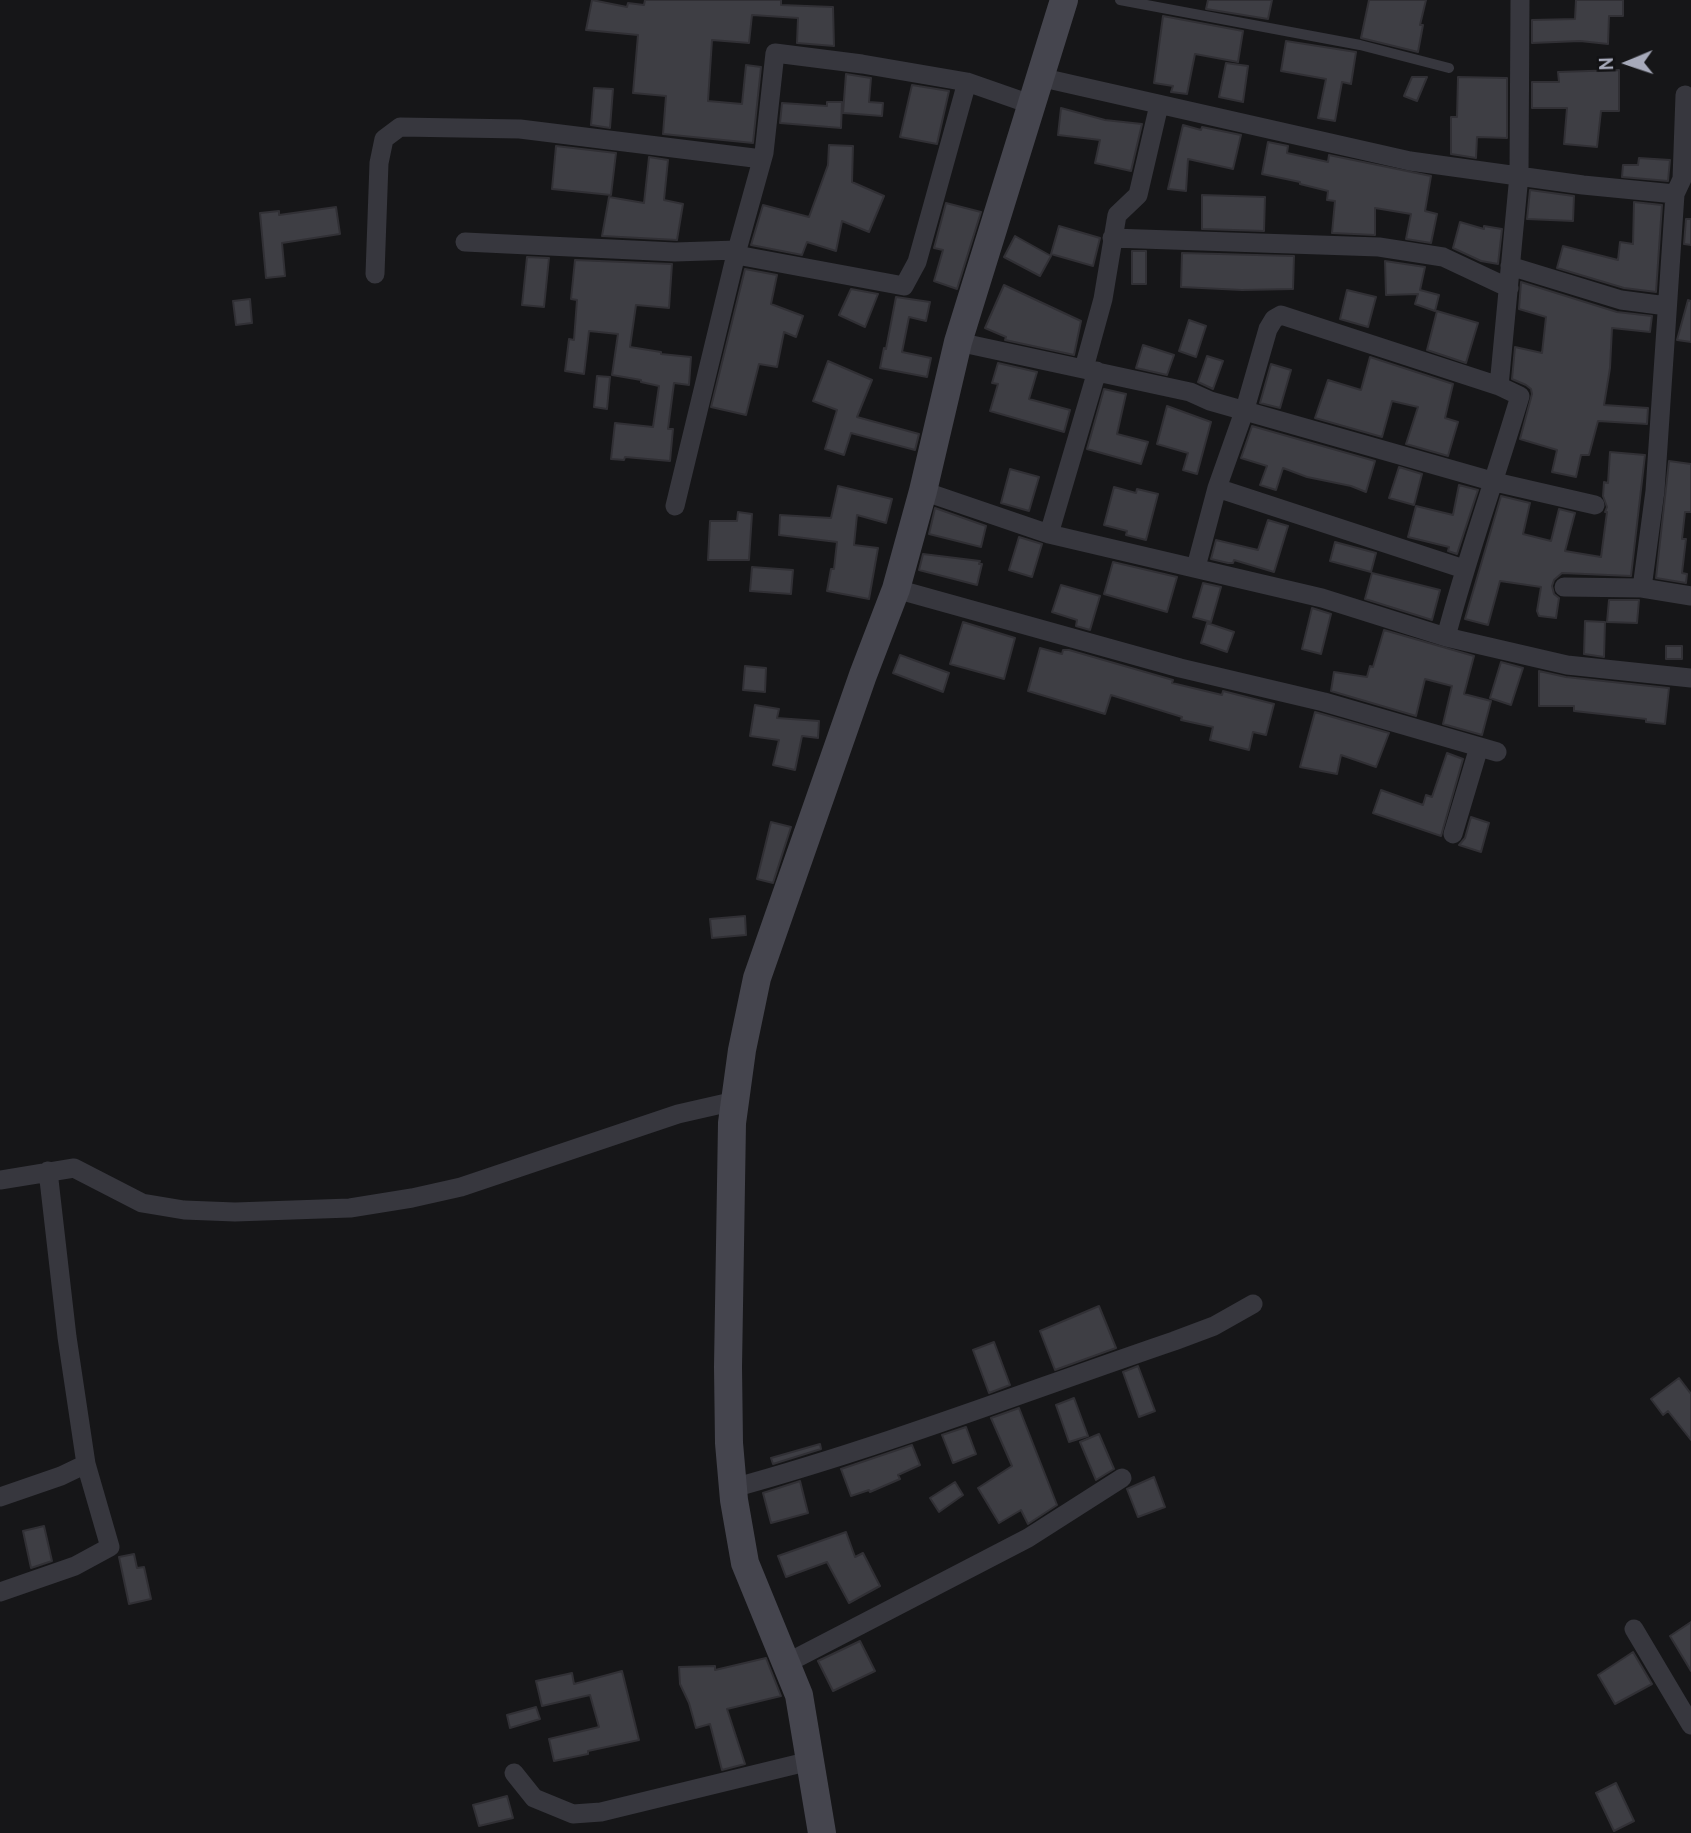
<!DOCTYPE html>
<style>
body{margin:0}
#map{position:relative;width:1691px;height:1833px;overflow:hidden;background:#161618;font-family:Cabin,sans-serif}
canvas{display:block}
.north{position:absolute;left:1593px;top:28px;width:70px;height:70px;-webkit-text-stroke:5px #111113;paint-order:stroke;rotate:268deg;font-size:19px;font-weight:700;line-height:28px;text-align:center;color:#a7aaba}
.north::after{content:'';display:block;margin:auto;width:24px;height:32px;background:#a7aaba;clip-path:polygon(50% 0,100% 100%,50% 72%,0 100%)}
</style>
<div id="map">
<canvas width="1691" height="1833"></canvas>
<div class="north">N</div>
</div>
<script>
const c = document.querySelector('canvas').getContext('2d');
c.lineJoin = 'round';
function fill(path, color) {
  c.fillStyle = color;
  c.fill(path, 'evenodd');
}
function trace(path, color, width, dash) {
  c.strokeStyle = color;
  c.lineWidth = width;
  c.lineCap = dash ? 'butt' : 'round';
  c.setLineDash(dash || []);
  c.stroke(path);
}
const building = new Path2D(`
 M592,0L627,7L628,3L644,5L645,0H781V5L833,7L834,46L797,43L798,18L752,15L749,43L712,40L708,101L742,104L746,65L761,67L753,143L663,134L666,96L633,93L638,35L586,30Z
 M1208,0H1272L1268,19L1206,9Z
 M1369,0H1426L1420,25H1423L1418,52L1361,38Z
 M1576,0H1623V16H1609L1608,44L1580,41L1532,43V20L1575,19Z
 M1163,16L1243,31L1238,62L1195,54L1187,94L1171,92L1173,86L1154,83Z
 M1286,41L1356,52L1351,84L1342,82L1335,121L1318,118L1326,79L1281,71Z
 M1226,63L1248,66L1243,102L1219,97Z
 M1619,70V111H1601L1597,147L1564,144L1567,108H1532V82H1559L1558,72Z
 M846,74L871,78L869,102L883,103L882,116L843,113Z
 M1412,77H1427L1417,101L1404,96Z
 M1458,77L1507,78V138L1477,137L1476,158L1451,154V117H1457Z
 M912,85L949,91L937,144L900,137Z
 M594,88L613,89L610,128L591,125Z
 M827,102H842L841,128L780,123L782,103L827,106Z
 M1061,108L1105,120L1142,124L1131,171L1095,163L1100,140L1058,135Z
 M1183,125L1201,130L1202,127L1241,135L1233,169L1188,159L1186,191L1168,189Z
 M1268,142L1288,146L1287,153L1328,162L1329,155L1431,176L1425,211L1437,214L1431,243L1406,239L1411,214L1375,208V235L1332,233L1335,201L1327,200L1328,191L1300,184V182L1262,174Z
 M829,145L853,146L852,182L884,196L869,232L842,221L836,251L807,242L802,255L751,245L763,205L809,217L828,165Z
 M556,146L616,153L611,195L552,189Z
 M649,157L668,160L664,200L683,204L677,240L602,236L609,197L644,203Z
 M1639,158L1670,160L1668,181L1622,177L1623,165H1638Z
 M1530,190L1574,196L1573,221L1527,219Z
 M1202,195L1265,197L1264,231L1202,229Z
 M1634,202L1662,205L1656,292L1624,288L1557,268L1563,246L1618,260L1620,242L1633,244Z
 M946,203L981,212L957,289L934,281L943,250L934,248Z
 M336,207L340,234L282,243L285,276L266,278L260,213L279,211V215Z
 M1686,219H1691V245L1684,244Z
 M1460,222L1484,229V226L1502,229L1498,264L1481,261L1453,248Z
 M1059,226L1100,238L1093,266L1051,254Z
 M1015,236L1051,256L1040,276L1004,257Z
 M1132,251H1146V284H1132Z
 M1182,253L1294,256L1293,289L1242,290L1181,287Z
 M527,257L549,258L544,307L522,305Z
 M575,260L672,264L669,308L636,305L630,347L661,352V354L691,357L689,385L674,383L668,429H673L670,461L625,457L624,460L611,459L615,423L653,427L659,386L641,382V380L612,375L618,334L589,331L584,374L565,371L569,339L574,340L577,300L571,299Z
 M1385,261L1425,267L1420,290L1439,295L1435,311L1415,304L1418,294L1386,295Z
 M745,269L777,275L771,304L803,316L796,337L784,332L777,367L759,364L746,415L711,407Z
 M1521,282L1617,312L1652,316L1650,332L1612,328L1610,368L1604,405L1648,408L1647,424L1598,421L1589,455H1581L1576,477L1552,472L1557,450L1520,439L1532,394L1531,389L1526,385L1512,379L1515,347L1542,353L1546,317L1519,309Z
 M1004,285L1081,321L1074,355L1005,340L1006,337L985,328Z
 M851,289L878,294L865,327L839,315Z
 M1347,290L1376,297L1368,327L1340,319Z
 M896,297L930,302L926,321L909,317L902,352L931,358L927,377L880,368L884,348L886,349Z
 M250,299L252,323L236,325L233,301Z
 M1688,300L1691,301V342L1677,340Z
 M1437,311L1478,323L1466,363L1427,350Z
 M1189,320L1206,326L1196,357L1179,351Z
 M1143,345L1174,355L1167,375L1136,368Z
 M1207,356L1223,361L1213,389L1198,382Z
 M1370,357L1453,384L1445,418L1458,422L1448,456L1406,444L1418,407L1392,401L1382,437L1315,418L1328,380L1361,390Z
 M828,361L872,380L857,417L919,434L915,450L851,433L844,455L825,449L837,410L813,401Z
 M998,363L1037,372L1029,399L1070,410L1064,432L990,411L998,384L992,383Z
 M1271,364L1291,370L1280,408L1260,403Z
 M597,376L610,377L607,409L594,407Z
 M1104,389L1126,394L1117,434L1148,442L1141,464L1087,449Z
 M1167,406L1211,422L1197,474L1183,470L1188,453L1157,444Z
 M1252,426L1375,461L1366,492L1351,486L1307,477L1283,468L1276,490L1260,485L1267,466L1241,458Z
 M1610,452L1645,455L1631,576L1562,573L1554,580L1552,586L1554,594L1559,598L1556,618L1539,616L1537,611L1541,587L1500,581L1488,625L1465,619L1501,496L1530,503L1523,534L1551,541L1559,509L1575,513L1565,551L1601,557L1607,512H1605L1607,507L1603,496L1604,482L1608,483Z
 M1669,461L1691,464V512H1685L1682,539H1686L1682,573L1687,574L1686,583L1656,578Z
 M1399,467L1422,474L1414,505L1389,498Z
 M1010,469L1039,477L1029,511L1001,503Z
 M1459,485L1478,490L1457,554L1448,551L1449,547L1408,537L1416,506L1453,515Z
 M838,486L892,499L886,523L857,515L854,545L878,548L869,599L827,591L831,569H834L837,542L779,535L780,515L831,518Z
 M1114,487L1136,493L1137,489L1158,494L1146,540L1126,535L1127,531L1104,525Z
 M935,508L986,526L981,547L929,534Z
 M738,512L752,514L749,560H708L710,521H737Z
 M1268,520L1288,526L1274,572L1234,560L1233,563H1228L1211,559L1216,540L1258,550Z
 M1019,537L1042,544L1032,577L1009,570Z
 M1335,542L1376,553L1371,572L1330,561Z
 M923,554L980,561L979,564H982L977,585L919,570Z
 M1113,562L1177,577L1167,612L1104,594Z
 M752,567L793,570L791,594L750,591Z
 M1372,573L1440,590L1432,620L1365,599Z
 M1203,583L1221,587L1211,622L1193,617Z
 M1061,585L1100,596L1090,630L1076,626L1077,620L1052,612Z
 M1609,600H1639L1637,623L1607,622Z
 M1312,608L1331,614L1321,654L1302,649Z
 M1585,621L1605,622L1604,657L1584,654Z
 M963,622L1015,638L1004,679L950,664Z
 M1207,623L1234,632L1227,652L1201,643Z
 M1384,630L1474,656L1464,694L1491,701L1482,735L1443,724L1452,686L1425,679L1416,716L1331,691L1334,672L1367,677L1370,666L1373,667Z
 M1666,646H1682V659H1666Z
 M1040,648L1062,654L1063,650H1069L1173,680L1172,683L1222,695L1223,691L1274,704L1266,735L1253,732L1249,750L1210,740L1213,727L1181,720L1182,717L1111,695L1105,714L1028,691Z
 M900,655L949,673L943,692L893,673Z
 M1501,662L1523,668L1511,705L1490,698Z
 M745,666L766,668L765,692L743,690Z
 M1539,671L1566,677L1669,688L1665,724L1646,722V719L1574,711V706H1539Z
 M755,705L779,709L777,718L819,721L818,738L802,736L795,770L773,765L779,740L750,736Z
 M1315,712L1389,733L1376,767L1341,755L1337,774L1300,767Z
 M1447,753L1463,759L1441,836L1373,813L1381,790L1423,805L1426,795L1432,797Z
 M1471,817L1489,823L1481,852L1459,845L1465,838Z
 M771,822L791,827L773,883L757,879Z
 M745,916L746,935L712,938L710,919Z
 M1099,1306L1116,1348L1055,1370L1040,1331Z
 M994,1342L1010,1385L989,1393L973,1350Z
 M1138,1366L1155,1411L1139,1417L1123,1372Z
 M1679,1378L1691,1394V1440L1668,1411L1663,1415L1651,1399Z
 M1074,1398L1088,1436L1069,1442L1056,1405Z
 M1019,1408L1057,1505L1028,1524L1021,1510L999,1523L978,1488L1012,1466L991,1418Z
 M966,1427L976,1454L953,1463L942,1435Z
 M1099,1434L1114,1469L1096,1480L1080,1442Z
 M820,1444L821,1449L773,1464L771,1458Z
 M912,1445L920,1465L898,1475L900,1479L870,1492L869,1490L851,1496L841,1469Z
 M1154,1477L1165,1507L1138,1517L1127,1489Z
 M800,1481L808,1513L771,1523L763,1493Z
 M955,1482L963,1495L939,1512L930,1498Z
 M44,1526L52,1561L31,1568L23,1531Z
 M846,1532L855,1557L863,1553L880,1586L849,1603L827,1562L786,1577L778,1556Z
 M134,1554L137,1568L144,1567L151,1599L129,1604L119,1557Z
 M1691,1622V1671L1670,1636Z
 M860,1641L875,1671L833,1691L818,1661Z
 M1633,1652L1652,1684L1615,1704L1598,1675Z
 M766,1658L781,1696L727,1709L745,1764L722,1770L710,1724L696,1728L689,1703L680,1684L679,1667L715,1666V1670Z
 M622,1671L639,1740L588,1751V1754L554,1761L549,1739L599,1727L590,1695L542,1706L536,1681L572,1673L574,1684Z
 M536,1707L540,1719L510,1728L507,1715Z
 M1616,1783L1634,1821L1614,1831L1596,1793Z
 M507,1796L513,1818L479,1826L473,1805Z`);
fill(building, '#3e3e44');
trace(building, '#313035', 2);
trace(new Path2D(`
 M1120,0L1360,45L1449,68`), '#37373e', 10);
trace(new Path2D(`
 M1039,77L1410,161L1583,185L1675,194L1655,491L1642,588L1564,587
 M1675,194L1682,179L1685,95
 M1112,238L1379,247L1443,257L1509,288
 M465,242L675,252L737,250L742,256L904,286L917,262L967,82
 M1510,266L1621,300L1667,306
 M375,274L379,163L384,139L400,127L520,129L762,159
 M958,342L1190,392L1210,401L1495,482L1595,505
 M1084,368L1103,299L1117,215L1138,195L1159,105
 M1499,386L1519,175L1520,0
 M1217,488L1245,409L1268,329L1274,319L1281,315L1499,386L1520,396C1496,477 1467,556 1446,637L1567,665L1691,678
 M923,491L1049,534L1322,598L1446,637
 M675,506L737,250L764,153L775,53L862,64L967,82L1030,104
 M1049,534L1097,371
 M1196,567L1217,488L1464,569
 M1642,588L1691,596
 M896,589L1180,668L1324,702L1497,752
 M1453,834L1479,747
 M0,1180L74,1168L142,1203L184,1210L235,1212L350,1208L412,1198L461,1187L678,1114L735,1101
 M733,1488C883,1447 1027,1391 1174,1341L1214,1326L1253,1304
 M0,1497L61,1476L86,1464L67,1337L48,1171
 M0,1592L75,1566L110,1547L86,1464
 M1634,1629L1691,1725
 M787,1663L1028,1538L1122,1478
 M514,1773L534,1798L573,1814L601,1812L810,1761`), '#37373e', 19);
trace(new Path2D(`
 M822,1833L799,1695L745,1563L734,1500L729,1443L728,1367L732,1123L742,1050L757,978L863,675L896,589L923,491L958,342L1064,0`), '#45454e', 28);
</script>
